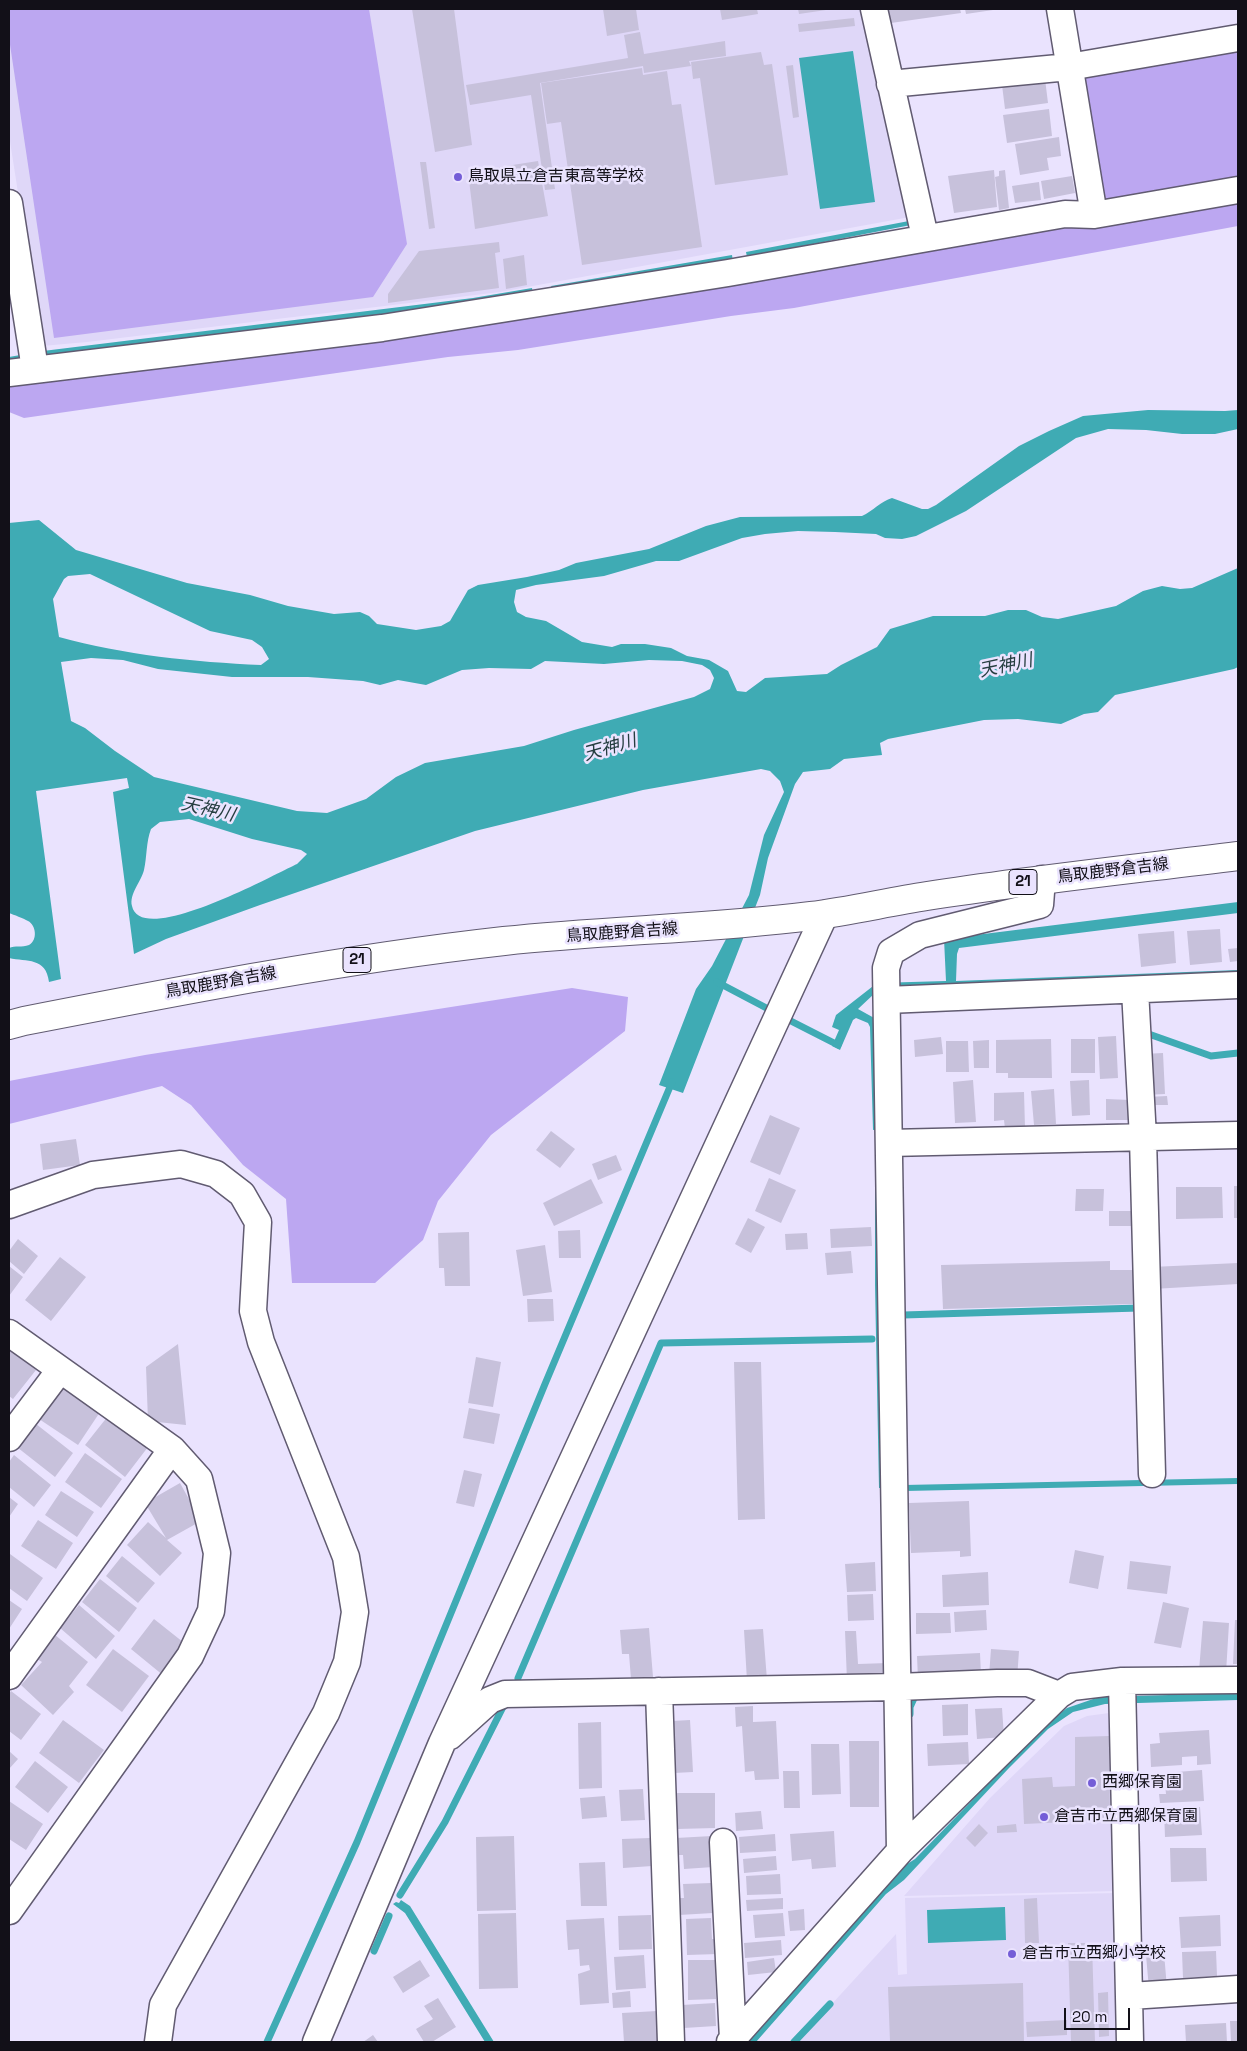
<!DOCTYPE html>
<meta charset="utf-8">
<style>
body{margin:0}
#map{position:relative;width:1247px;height:2051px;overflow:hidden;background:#eae3fe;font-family:"Space Grotesk",sans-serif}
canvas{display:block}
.frame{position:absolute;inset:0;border:10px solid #121018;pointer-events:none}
.scale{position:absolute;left:1064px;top:2008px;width:66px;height:22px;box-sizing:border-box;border:2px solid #121018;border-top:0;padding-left:6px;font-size:15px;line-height:18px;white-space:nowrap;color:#121018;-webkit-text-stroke:4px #eae3fe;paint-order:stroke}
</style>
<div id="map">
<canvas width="1247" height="2051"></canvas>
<div class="frame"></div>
<div class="scale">20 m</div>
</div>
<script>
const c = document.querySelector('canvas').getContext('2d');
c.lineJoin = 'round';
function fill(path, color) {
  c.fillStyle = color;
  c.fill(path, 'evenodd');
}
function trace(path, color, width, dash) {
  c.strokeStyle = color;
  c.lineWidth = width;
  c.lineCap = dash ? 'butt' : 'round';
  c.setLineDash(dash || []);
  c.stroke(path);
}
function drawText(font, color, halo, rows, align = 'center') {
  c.font = font + ' "Space Grotesk","Noto Sans JP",sans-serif';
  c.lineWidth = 5;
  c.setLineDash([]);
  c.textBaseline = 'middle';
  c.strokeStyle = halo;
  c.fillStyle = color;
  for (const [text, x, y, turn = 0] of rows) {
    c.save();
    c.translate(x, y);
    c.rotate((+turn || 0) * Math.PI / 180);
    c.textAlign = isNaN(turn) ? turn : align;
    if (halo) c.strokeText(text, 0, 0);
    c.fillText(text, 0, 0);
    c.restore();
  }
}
fill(new Path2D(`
 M9,9H865L910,217L500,292L87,342L42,346L9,135Z
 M1109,1713L1112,1720L1116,1891L904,1896L990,1798L1064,1726L1087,1716Z
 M1115,1893L1119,2042H797L896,1934L898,1975L907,1974L905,1898Z`), '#dfd7f8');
fill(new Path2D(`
 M9,9H369L407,244L373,297L54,338L9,38Z
 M1238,49V186L1111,206L1099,196L1082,83L1090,70Z
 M1238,196V226L794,308L731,316L518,350L448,357L24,418L9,412V384Z
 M572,988L628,997L625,1031L491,1135L438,1201L423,1240L375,1283H292L286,1199L243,1165L191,1105L162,1086L9,1124V1081L145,1055Z`), '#bca7f1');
fill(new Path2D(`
 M853,51L875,202L820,209L799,58Z
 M909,221L911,225L747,257L746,252Z
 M732,255L733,262L554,291L551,286Z
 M532,288L533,295L473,304L9,363V357L43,351L473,298Z
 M1148,410L1225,411L1238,410V429L1215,434H1182L1146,430L1108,429L1076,438L966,511L916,536L902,539L885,538L876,534L835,532L798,531L765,534L742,538L679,561H656L604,576L536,585L516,590L514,602L517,612L526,617L546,621L582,642L612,647L621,644H645L671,648L687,656L709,660L728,671L737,691L746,692L765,678L827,674L841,665L877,647L890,629L933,616H985L1008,610H1026L1042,617L1058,619L1116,606L1143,591L1162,586L1180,589L1192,588L1238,568V667L1234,669L1115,695L1098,712L1084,714L1061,724L1018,719L984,720L888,739L880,743L882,755L844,759L830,769L803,772L795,784L768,858L760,895L683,1093L659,1085L696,989L712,966L749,895L764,835L784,792L780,781L770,771L761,769L643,790L475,831L260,905L166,939L134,954L113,792L129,788L127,778L36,791L61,979L49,982C46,957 27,962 9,958V948C15,945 22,948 29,945C38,940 36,925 28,921C23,918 14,915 9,913V523L39,520L76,550L187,583L250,595L288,606L334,614L360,612L369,616L377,624L416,630L441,626L450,621L468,590L478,585L527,577L559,570L576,563L649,549L706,526L740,517L862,516C873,511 881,501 892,498L922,509H928L936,505L1019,446L1049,431L1083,416ZM90,574L210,631L252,640L262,647L269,659L261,665C194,662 124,655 59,637L53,599L64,579L68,576ZM91,658L123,660L158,669L232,677H308L363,681L380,685L398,680L426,685L462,670L489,668L531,669L545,661L604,664L649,660L682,661L702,665L710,670L714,678L710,689L694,697L574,730L524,746L425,763L396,777L366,799L327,813L297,811L154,777L115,751L85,728L71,721L61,662ZM189,819L252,839L301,850L307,854L297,864C275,874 141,948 132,906C129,894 141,882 144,870C147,857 146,842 151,829L160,822Z
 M1238,902V913L959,948L957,954L956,981L1238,970V981L875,993L858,1009L876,1019L881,1129L873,1130L870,1027L868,1023L856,1018L853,1020L840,1050L832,1046L839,1030L832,1027L836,1015L877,983L946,981L944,939Z
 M875,1149H881L885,1488H879L875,1285Z
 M1238,1478V1484L905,1491L904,1485Z
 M1238,1693V1700L1105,1704L1073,1712L1048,1729L1009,1768L904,1880L886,1894L756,2042H748L904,1866L915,1859L1024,1747L1051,1720L1067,1708L1099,1697Z
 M401,1900L410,1906L494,2042H485L405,1913L393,1904L396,1902L399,1903Z
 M1005,1907L1006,1940L928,1943L927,1910Z`), '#3fabb4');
trace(new Path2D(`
 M717,982L774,1012
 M783,1017L838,1045L839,1042
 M1143,1032L1211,1056L1238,1053
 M903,1315L1139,1308
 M518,1678L661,1343L872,1339
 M910,1714V1707L915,1696L920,1695
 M400,1895L445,1822L504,1705
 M374,1951L389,1916
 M267,2042L357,1842L545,1384L672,1082
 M794,2042L830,2004`), '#3fabb4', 7);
fill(new Path2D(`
 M412,9H454L472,145L435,152Z
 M603,9H636L639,30L607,36Z
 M720,9H757L758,14L722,20Z
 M798,9H826V10L799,14Z
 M888,9H960L961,13L891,23Z
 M965,9H993V10L966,14Z
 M854,18L855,26L799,32L798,24Z
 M640,32L644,54L725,41L726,56L689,61L691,66L644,73L643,66L540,83L555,189L545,190L531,95L470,105L466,85L628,58L624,35Z
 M761,52L764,65L772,64L788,175L715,185L700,78L693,79L691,62Z
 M793,65L799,117L793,118L786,66Z
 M642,68L643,75L667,71L672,105L681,104L702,247L582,265L561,122L547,124L541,83Z
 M1045,79L1048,103L1005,109L1002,85Z
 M1049,109L1052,136L1007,143L1003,115Z
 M1059,137L1061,156L1047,158L1049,170L1020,175L1015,144Z
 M538,161L548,216L475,229L468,172Z
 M420,162H426L435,228L429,229Z
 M994,170L997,207L954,213L948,176Z
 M1005,170L1009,208L999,210L995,177L999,176V171Z
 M1072,176L1075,193L1044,199L1041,181Z
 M1039,182L1041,200L1015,203L1012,186Z
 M499,242L500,252L495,253L499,288L388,303V294L419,251Z
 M524,255L527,285L506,289L503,259Z
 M1220,929L1222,962L1190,965L1187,931Z
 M1174,931L1176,963L1141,967L1138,934Z
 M1238,948V961L1230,962L1228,949Z
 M1116,1036L1118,1078L1100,1079L1098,1037Z
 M941,1037L943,1054L915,1057L914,1040Z
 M1051,1039L1052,1078H1008V1073H996V1040Z
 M1071,1039H1095V1073H1071Z
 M989,1040V1068H974L973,1041Z
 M946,1041H968L969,1072H946Z
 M1163,1053L1165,1094L1145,1095L1143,1054Z
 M973,1080L976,1122L955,1123L953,1082Z
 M1089,1080L1090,1115L1072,1116L1070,1081Z
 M1054,1089L1056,1124L1034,1125L1031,1091Z
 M1024,1092L1025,1128L1005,1129L1004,1120L994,1121V1093Z
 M1167,1096L1168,1105H1147V1097Z
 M1106,1099L1130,1100V1120H1106Z
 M770,1115L800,1128L780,1175L750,1162Z
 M551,1131L575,1149L560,1168L536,1150Z
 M76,1139L80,1165L43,1170L40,1144Z
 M616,1155L622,1170L598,1180L592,1164Z
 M769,1178L796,1190L781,1223L755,1211Z
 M591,1179L603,1203L554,1226L543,1203Z
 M1234,1186H1238V1218H1234Z
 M1176,1187H1222L1223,1218L1176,1219Z
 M1076,1189H1104L1103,1211H1075Z
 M1109,1211H1134V1226H1109Z
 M748,1218L765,1227L751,1253L735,1244Z
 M871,1227L872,1246L831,1248L830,1229Z
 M580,1230L581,1258H559L558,1231Z
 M469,1232L470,1286H445L444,1268H439L438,1233Z
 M807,1233L808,1249L786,1250L785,1234Z
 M18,1239L38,1256L24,1274L9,1261V1251Z
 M545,1245L552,1292L523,1296L516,1250Z
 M851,1251L853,1273L827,1275L825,1253Z
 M60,1257L86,1277L51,1321L25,1300Z
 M1110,1261V1270H1133V1304L943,1309L941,1265Z
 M1238,1263V1284L1153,1289L1152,1267Z
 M9,1266L23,1277L9,1296Z
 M527,1299H553L554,1321L528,1322Z
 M178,1344L186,1425L148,1421L146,1367Z
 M9,1347L36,1370L13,1399L9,1396Z
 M476,1357L501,1362L493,1407L468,1403Z
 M734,1362H761L765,1519L738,1520Z
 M61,1386L100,1412L78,1445L39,1419Z
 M469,1408L500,1414L494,1444L463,1438Z
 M108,1416L148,1447L125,1477L85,1445Z
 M31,1420L73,1453L55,1477L13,1444Z
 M85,1453L122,1479L101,1508L65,1482Z
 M14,1455L51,1485L34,1507L9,1487V1462Z
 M464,1470L482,1474L474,1507L456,1503Z
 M180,1483L201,1521L167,1540L182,1553L160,1576L127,1545L148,1522L166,1538L145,1503Z
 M61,1491L94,1512L77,1537L45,1515Z
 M9,1497L18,1504L9,1517Z
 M969,1501L971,1556L960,1557V1551L911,1553L909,1503Z
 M38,1520L73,1543L56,1569L21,1546Z
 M1075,1550L1104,1556L1098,1589L1069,1583Z
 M10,1554L43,1578L27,1601L9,1588Z
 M122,1556L155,1583L138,1603L106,1576Z
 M1130,1561L1171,1566L1167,1594L1127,1589Z
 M875,1562L876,1591L847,1592L845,1564Z
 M988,1572L989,1605L943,1607L942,1575Z
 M100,1579L137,1608L119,1632L82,1602Z
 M873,1594L874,1620L848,1621L847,1595Z
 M9,1600L22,1609L9,1629Z
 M1163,1602L1189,1608L1181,1648L1154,1643Z
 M79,1605L115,1636L96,1659L60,1628Z
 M986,1610L987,1630L955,1632L954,1612Z
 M916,1613H950L951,1633L916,1634Z
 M154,1619L188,1646L164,1676L131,1649Z
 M1235,1620H1238V1664H1233Z
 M1203,1621L1229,1623L1226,1673L1199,1671Z
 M649,1628L653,1677L631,1679L629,1654H622L620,1630Z
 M763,1629L767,1680L747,1681L744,1630Z
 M49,1630L88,1662L69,1686L74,1692L53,1715L21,1685L42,1662L29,1654Z
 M845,1631H856L858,1664L888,1663L889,1679L847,1681Z
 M113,1649L149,1676L122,1712L86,1685Z
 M991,1649L1019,1651L1017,1679L989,1676Z
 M980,1653L981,1676L918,1679L917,1656Z
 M11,1691L41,1714L21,1740L9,1731V1694Z
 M968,1704V1735L943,1736L942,1705Z
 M753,1706V1722L776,1721L779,1779L755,1780L754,1771L745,1772L742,1726L736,1727L735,1707Z
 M1002,1708L1004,1737L977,1739L975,1709Z
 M63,1720L104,1750L79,1783L39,1753Z
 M690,1720L693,1772L674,1773L672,1721Z
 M601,1722L602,1788L579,1789L578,1723Z
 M1209,1730L1211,1764L1197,1765V1756L1182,1757V1765L1151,1767L1150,1744L1160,1743L1159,1733Z
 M1109,1736L1110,1820L1024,1824L1022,1779L1052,1777L1053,1787L1075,1786V1737Z
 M849,1741H879V1807H850Z
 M968,1742L969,1764L928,1766L927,1744Z
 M811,1744H839L841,1794L812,1795Z
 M9,1751L18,1759L9,1769Z
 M35,1761L68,1787L48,1813L15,1787Z
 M1202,1770L1204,1801L1160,1803L1159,1794H1166L1164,1773Z
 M783,1771H799L800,1808H784Z
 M643,1789L645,1820L621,1821L619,1790Z
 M677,1793H715V1828L677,1829Z
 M605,1796L607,1817L582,1819L580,1798Z
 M9,1801L43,1824L26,1850L9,1839Z
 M1200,1807L1202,1835L1165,1837L1164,1809Z
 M761,1811L763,1829L736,1831L735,1813Z
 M979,1824L988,1833L975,1847L966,1838Z
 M1016,1824L1017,1832L997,1833V1826Z
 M834,1831L836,1867L812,1869L811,1859L792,1861L790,1834Z
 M775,1834L776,1851L740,1853L739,1837Z
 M514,1836L516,1910L477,1911L476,1837Z
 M712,1836L713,1867L684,1869L683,1855H677L676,1838Z
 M650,1838L652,1866L623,1868L622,1839Z
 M1170,1848H1206L1207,1881L1171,1882Z
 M776,1856L777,1870L744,1873L743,1859Z
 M605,1862L607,1906H581L579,1863Z
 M780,1874L781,1894L747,1895L746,1876Z
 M711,1883L713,1913L679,1915L678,1898H684L683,1884Z
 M783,1898V1909L747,1911L746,1900Z
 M1037,1898L1039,1943H1025L1024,1899Z
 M804,1909L805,1930L790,1931L788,1911Z
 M516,1913L518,1988L479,1989L478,1914Z
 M783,1913L785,1936L755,1938L753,1915Z
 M651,1915L652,1949L619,1950L618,1916Z
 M1220,1915L1221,1946L1181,1948L1179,1917Z
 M604,1918L609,2003L580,2005L578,1974L590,1970L589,1965L580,1966L579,1949L568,1950L566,1920Z
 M711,1918L712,1939H717L718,1954L687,1955L686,1919Z
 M781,1940L782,1955L745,1958L744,1943Z
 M1068,1943H1092L1095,2042H1071Z
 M1216,1951L1217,1976L1183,1978L1182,1952Z
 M1164,1953L1167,1988L1149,1989L1146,1955Z
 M644,1955L646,1988L616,1990L614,1957Z
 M774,1958L776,1972L748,1975L747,1962Z
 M420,1960L430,1976L403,1993L393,1977Z
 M688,1960H715L716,1999L688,2000Z
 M1023,1983L1024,2042H890L888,1987Z
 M630,1991L631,2007L613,2008L612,1993Z
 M1108,1992L1109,2036L1099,2037L1098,1993Z
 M438,1998L456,2027L432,2042H424L416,2029L433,2019L424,2006Z
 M715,2003L716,2026L684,2028L682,2005Z
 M657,2011L659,2042H624L622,2013Z
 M1067,2020V2035L1027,2037L1026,2022Z
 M1230,2021H1238V2042H1231Z
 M1226,2023L1227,2042H1186L1185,2025Z
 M373,2035L378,2042H363L366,2040Z`), '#c7c1db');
const street = new Path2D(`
 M874,9L925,237
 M1060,9L1094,215
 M890,84L1069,67L1238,38
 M9,203L35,369
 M9,373L382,328L728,273L1065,214L1094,215L1238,190
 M1135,990L1143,1138L1152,1474
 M887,1000L1238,985
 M889,1143L1238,1135
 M9,1205L93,1175L181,1164L216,1174L242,1194L258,1222L253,1311L261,1342L346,1557L355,1612L347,1662L326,1713L163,2005L158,2042
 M9,1333L172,1449L199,1479L217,1553L211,1611L190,1656L9,1911
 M9,1438L60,1370
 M9,1676L172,1449
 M1122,1681L1130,2042
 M659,1691L671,2042
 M450,1736L490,1700L505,1694L898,1687L997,1683H1028L1059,1695
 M723,1842L733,2039
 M900,1851L886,968L891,952L920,935L1040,905L1042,879
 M1130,1996L1238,1989
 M316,2042L442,1743L825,914
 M730,2042L900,1851L1059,1695L1072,1687L1122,1681L1238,1680`);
const primary = new Path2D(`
 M9,1025L24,1021C183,990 343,959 504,941C606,930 709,929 811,916C850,911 888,902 927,896C1030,880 1134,869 1238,856`);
trace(street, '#615b71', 29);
trace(primary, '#615b71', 30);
trace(street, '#fff', 26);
trace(primary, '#fff', 28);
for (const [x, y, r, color] of [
 [458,177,5,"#745dd7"],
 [1092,1783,5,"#745dd7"],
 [1044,1817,5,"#745dd7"],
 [1012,1954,5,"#745dd7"]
]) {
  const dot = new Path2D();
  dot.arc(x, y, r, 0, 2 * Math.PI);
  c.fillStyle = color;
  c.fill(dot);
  trace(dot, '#eae3fe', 2);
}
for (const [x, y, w] of [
 [1023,882,28],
 [357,960,28]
]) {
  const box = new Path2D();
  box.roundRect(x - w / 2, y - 12.5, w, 25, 4);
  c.fillStyle = '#eae3fe';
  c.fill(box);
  trace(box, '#121018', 1);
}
drawText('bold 15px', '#121018', null, [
 ["21",1023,882],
 ["21",357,960]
]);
drawText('16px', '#121018', '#eae3fe', [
 ["鳥取県立倉吉東高等学校",468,177],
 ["西郷保育園",1102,1783],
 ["倉吉市立西郷保育園",1054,1817],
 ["倉吉市立西郷小学校",1022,1954]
], 'left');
drawText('16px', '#121018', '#eae3fe', [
 ["鳥取鹿野倉吉線",1113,871,-7],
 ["鳥取鹿野倉吉線",622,933,-4],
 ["鳥取鹿野倉吉線",221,983,-10]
]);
drawText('italic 18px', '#263e41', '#eae3fe', [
 ["天神川",1006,666,-12],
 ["天神川",610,748,-16],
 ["天神川",208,810,13]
]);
</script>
